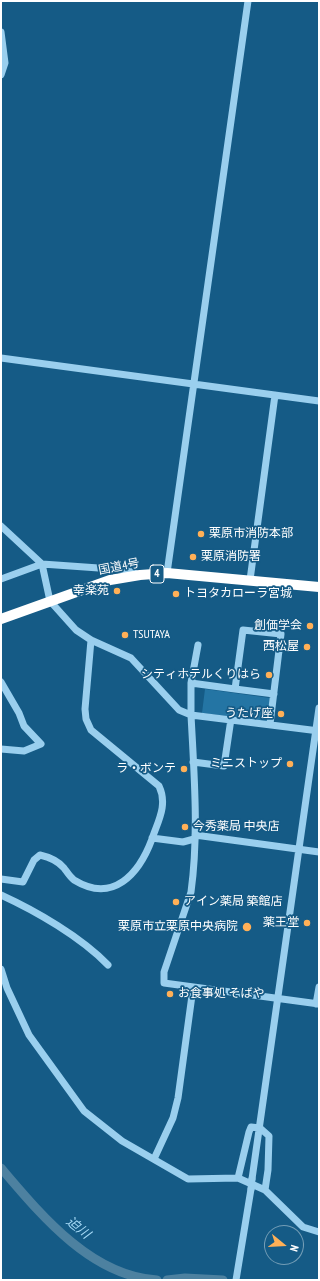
<!DOCTYPE html>
<meta charset="utf-8">
<style>
body{margin:0}
#map{position:relative;width:320px;height:1281px;overflow:hidden;background:#155b86;font-family:"PT Sans Narrow",sans-serif}
canvas{display:block}
.frame{position:absolute;inset:0;border:2px solid #fff;pointer-events:none}
.north{position:absolute;left:264px;top:1225px;width:40px;height:40px;box-sizing:border-box;background:#155b86;border:1px solid #739db6;border-radius:50%;rotate:108deg;font-size:11px;font-weight:700;line-height:16px;text-align:center;color:#fff}
.north::after{content:'';display:block;margin:auto;width:14px;height:18px;background:#ffb057;clip-path:polygon(50% 0,100% 100%,50% 72%,0 100%)}
</style>
<div id="map">
<canvas width="320" height="1281"></canvas>
<div class="frame"></div>
<div class="north">N</div>
</div>
<script>
const c = document.querySelector('canvas').getContext('2d');
c.lineJoin = 'round';
function fill(path, color) {
  c.fillStyle = color;
  c.fill(path, 'evenodd');
}
function trace(path, color, width, dash) {
  c.strokeStyle = color;
  c.lineWidth = width;
  c.lineCap = dash ? 'butt' : 'round';
  c.setLineDash(dash || []);
  c.stroke(path);
}
function drawText(font, color, halo, rows, align = 'center') {
  c.font = font + ' "PT Sans Narrow","Noto Sans JP",sans-serif';
  c.lineWidth = 3.5;
  c.setLineDash([]);
  c.textBaseline = 'middle';
  c.strokeStyle = halo;
  c.fillStyle = color;
  for (const [text, x, y, turn = 0] of rows) {
    c.save();
    c.translate(x, y);
    c.rotate((+turn || 0) * Math.PI / 180);
    c.textAlign = isNaN(turn) ? turn : align;
    if (halo) c.strokeText(text, 0, 0);
    c.fillText(text, 0, 0);
    c.restore();
  }
}
fill(new Path2D(`
 M205,689L270,698L267,721L202,713Z`), '#2475a4');
trace(new Path2D(`
 M1,1168C41,1215 91,1276 157,1280
 M167,1280L185,1278L223,1280`), '#4d81a0', 9);
trace(new Path2D(`
 M1,32L5,63L1,75
 M1,358L319,401
 M1,526L42,564L50,601L76,630L91,640L131,658L179,710L191,715C194,773 199,834 191,892L164,972V983L319,1004
 M167,573L248,1
 M1,579L42,564L127,570L139,575
 M250,580L275,395
 M1,682L19,713L24,726L41,744L24,751L1,749
 M191,683L198,645
 M235,689L274,694
 M270,724L281,634L243,630L235,689L191,683V715L319,731
 M193,762L224,766L231,719
 M195,835L319,852
 M152,838L183,842L194,839
 M1,879L23,882L34,860L40,855C49,857 58,861 64,868C67,872 70,877 74,880C113,904 139,874 152,839C158,821 168,805 159,786L91,730L86,719L85,709L91,640
 M1,895C36,911 81,937 108,965
 M1,969L7,988L29,1035L84,1111L122,1141L188,1179L238,1178L265,1190L303,1227L319,1232
 M316,1004L319,987
 M154,1159L173,1118L178,1098L193,988
 M238,1178L249,1132L251,1127L260,1128L269,1136L268,1170L265,1190
 M252,1179L319,708
 M236,1280L251,1189`), '#9acfee', 7);
trace(new Path2D(`
 M1,619L110,580L140,575L167,573L319,587`), '#fff', 10);
trace(new Path2D(`
 M251,1189L252,1179`), '#9acfee', 7);
for (const [x, y, r, color] of [
 [201,534,4,"#ffb057"],
 [193,557,4,"#ffb057"],
 [117,591,4,"#ffb057"],
 [176,594,4,"#ffb057"],
 [310,626,4,"#ffb057"],
 [125,635,4,"#ffb057"],
 [307,647,4,"#ffb057"],
 [269,675,4,"#ffb057"],
 [281,714,4,"#ffb057"],
 [290,764,4,"#ffb057"],
 [184,769,4,"#ffb057"],
 [185,827,4,"#ffb057"],
 [176,902,4,"#ffb057"],
 [307,923,4,"#ffb057"],
 [247,927,5,"#ffb057"],
 [170,994,4,"#ffb057"]
]) {
  const dot = new Path2D();
  dot.arc(x, y, r, 0, 2 * Math.PI);
  c.fillStyle = color;
  c.fill(dot);
  trace(dot, '#155b86', 1.5);
}
for (const [x, y, w] of [
 [157,574,14]
]) {
  const box = new Path2D();
  box.roundRect(x - w / 2, y - 9, w, 18, 3);
  c.fillStyle = '#155b86';
  c.fill(box);
  trace(box, '#fff', 1);
}
drawText('bold 11px', '#fff', null, [
 ["4",157,574]
]);
drawText('12px', '#fff', '#155b86', [
 ["栗原市消防本部",209,534,"left"],
 ["栗原消防署",201,557,"left"],
 ["幸楽苑",109,591],
 ["トヨタカローラ宮城",184,594,"left"],
 ["創価学会",302,626],
 ["TSUTAYA",133,635,"left"],
 ["西松屋",299,647],
 ["シティホテルくりはら",261,675],
 ["うたげ座",273,714],
 ["ミニストップ",282,764],
 ["ラ・ボンテ",176,769],
 ["今秀薬局 中央店",193,827,"left"],
 ["アイン薬局 築館店",184,902,"left"],
 ["薬王堂",299,923],
 ["栗原市立栗原中央病院",238,927],
 ["お食事処 そばや",178,994,"left"]
], 'right');
drawText('12px', '#fff', '#155b86', [
 ["国道4号",119,567,-11]
]);
drawText('italic 13px', '#a5d9f6', '#155b86', [
 ["迫川",78,1228,39]
]);
</script>
